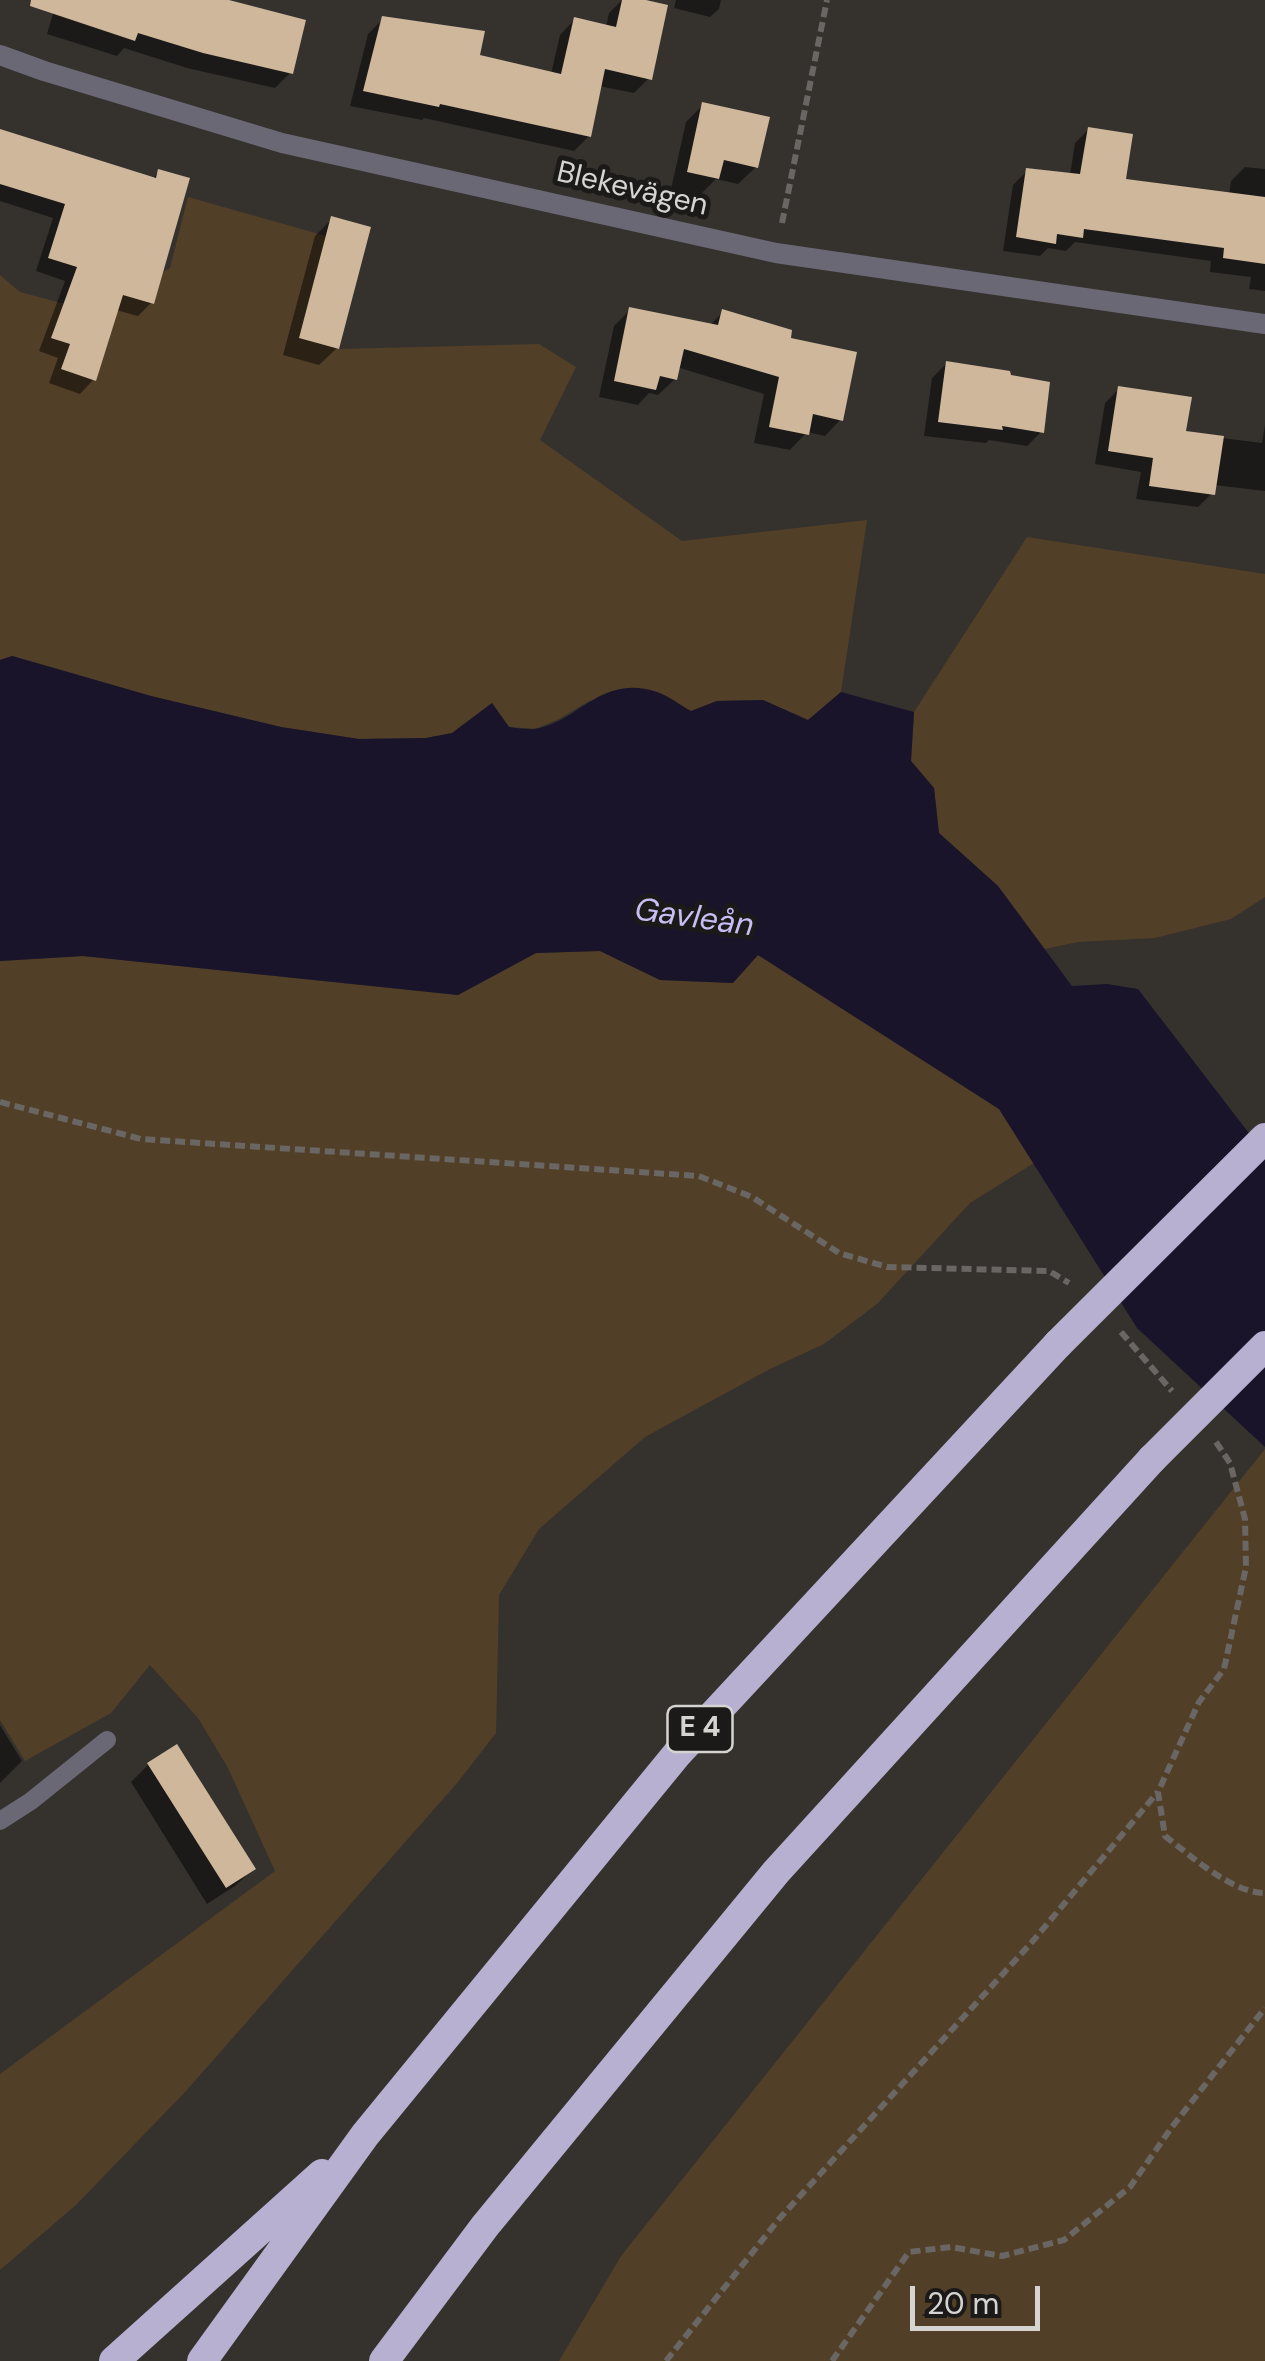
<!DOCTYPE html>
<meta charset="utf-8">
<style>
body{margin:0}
#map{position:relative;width:1265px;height:2361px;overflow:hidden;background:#35322e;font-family:"DM Sans",sans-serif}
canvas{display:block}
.scale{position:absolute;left:910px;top:2286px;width:130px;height:45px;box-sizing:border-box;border:5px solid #d6d4d1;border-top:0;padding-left:12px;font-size:30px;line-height:35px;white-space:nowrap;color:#d6d4d1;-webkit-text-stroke:8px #1b1a18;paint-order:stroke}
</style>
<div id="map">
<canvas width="1265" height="2361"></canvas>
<div class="scale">20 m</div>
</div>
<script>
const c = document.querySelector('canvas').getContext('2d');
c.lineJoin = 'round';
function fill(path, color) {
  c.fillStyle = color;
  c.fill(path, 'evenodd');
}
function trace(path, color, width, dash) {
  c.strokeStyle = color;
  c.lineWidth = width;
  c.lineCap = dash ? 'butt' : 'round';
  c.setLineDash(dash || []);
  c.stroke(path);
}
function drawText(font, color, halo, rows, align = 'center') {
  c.font = font + ' "DM Sans",sans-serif';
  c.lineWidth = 10;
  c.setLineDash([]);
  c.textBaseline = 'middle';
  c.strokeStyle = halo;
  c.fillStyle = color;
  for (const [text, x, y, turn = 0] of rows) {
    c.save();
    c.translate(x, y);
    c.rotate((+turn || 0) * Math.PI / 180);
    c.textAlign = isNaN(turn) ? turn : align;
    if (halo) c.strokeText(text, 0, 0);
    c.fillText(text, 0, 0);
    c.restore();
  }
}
fill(new Path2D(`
 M188,197L326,236L299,338L339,349L539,344L576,367L540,440L682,541L867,520L841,692L808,720L763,700L717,701L691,711L656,692L589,701L559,719L535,729L509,727L492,703L452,733L426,738L359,739L281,727L151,696L13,656L0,660V275L20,292L61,303L100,306L170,268Z
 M1027,537L1265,574V897L1231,919L1155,938L1078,942L1044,949L998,886L939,833L934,788L911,761L914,712Z
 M600,951L660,980L732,983L758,955L999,1109L1034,1163L970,1203L877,1304L824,1344L770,1369L645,1437L539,1529L499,1595L496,1733L458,1782L186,2091L76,2205L0,2270V2074L275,1871L228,1768L198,1718L150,1665L111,1713L25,1761L0,1720V961L83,956L458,995L536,953Z
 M1265,1449V2361H559L621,2256Z`), '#523f27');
fill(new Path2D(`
 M12,656L151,696L281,727L359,739L426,738L452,733L492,703L509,727C516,728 525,729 533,729C577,725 599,673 657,692C669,696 680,705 691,711L717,701L763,700L808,720L841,692L914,712L911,761L934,788L939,833L998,886L1072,986L1107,984L1138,989L1265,1154V1447L1137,1328L999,1109L758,955L733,983L660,980L600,951L536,953L458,995L83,956L0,961V660Z`), '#1a142b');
fill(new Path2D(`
 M57,0H219L291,72L275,88L187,68L124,48L117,56L47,34Z
 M622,0H635L649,78L634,93L599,86L589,136L574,151L424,118L422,120L350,106L368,34L383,19L477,57L551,74L560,35L574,20L606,27L609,13Z
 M676,0H721L719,9L710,17L674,8Z
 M703,105L756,167L738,184L716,179L699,196L671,189L686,122Z
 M1089,129L1123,181L1229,195L1231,181L1245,167L1265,169V291L1249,289L1251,277L1210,272L1211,261L1075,242L1066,251L1048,248L1040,256L1003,251L1013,185L1027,171L1070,175L1075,143Z
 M0,132L152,179L159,172L152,302L138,316L116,310L93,380L80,394L49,383L58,358L39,351L65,281L36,271L53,218L0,201Z
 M332,219L337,348L319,365L283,355L315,236Z
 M630,310L709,326L723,312L788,340L841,419L825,436L807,432L790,450L754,443L764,394L677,367L675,379L658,395L649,393L638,405L599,397L614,326Z
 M947,363L1041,432L1027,446L989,440L986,443L924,436L932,378Z
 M1119,389L1183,433L1262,443L1265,425V491L1214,485L1212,493L1198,507L1136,499L1141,472L1095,464L1105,403Z
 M0,1725L22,1761L0,1783Z
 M148,1765L253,1869L235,1886L207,1904L131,1782Z`), '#0007');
fill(new Path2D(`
 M31,0H229L306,20L293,74L203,53L138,33L135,41L30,6Z
 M622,0H646L668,5L652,80L605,69L591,137L440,104L439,107L363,91L382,16L485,31L480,55L561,74L574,17L616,27Z
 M702,102L770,117L758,168L724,160L719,179L687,172Z
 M1088,127L1133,134L1126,179L1265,197V264L1223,258L1224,248L1084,229L1083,238L1057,234L1056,244L1016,237L1026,168L1080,174Z
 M0,129L156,178L158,169L190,178L154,304L123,295L96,381L61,369L70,344L51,338L77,267L48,258L65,204L0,184Z
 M331,216L371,227L339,349L299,338Z
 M629,307L718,325L722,309L792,330L791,338L857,352L843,421L813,414L809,435L769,427L779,377L684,349L677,380L660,376L656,390L614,381Z
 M946,361L1010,371L1011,375L1050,382L1044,433L1002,426L1003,430L938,422Z
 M1118,386L1192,397L1186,431L1224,436L1215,495L1149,486L1153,458L1108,451Z
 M177,1744L256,1869L226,1888L147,1763Z`), '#ceb79b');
trace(new Path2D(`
 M782,223L827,0
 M0,1102L141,1139L699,1176L752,1197L839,1253L887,1267L1049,1271L1069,1283
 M1121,1332L1172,1391
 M1216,1442L1230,1463L1245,1519L1246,1567L1224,1669L1199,1702L1158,1792L1165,1836C1191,1856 1232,1893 1265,1893
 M666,2361L779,2219L1032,1942L1157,1793
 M832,2361L909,2252L951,2247L1002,2256L1064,2240L1130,2187L1172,2127L1265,2008`), '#696663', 6, [10, 5]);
trace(new Path2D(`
 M0,1821L31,1801L107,1740`), '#6a6875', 18);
trace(new Path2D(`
 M0,55L44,71L282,143L776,253L1265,324`), '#6a6875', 20);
trace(new Path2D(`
 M114,2361L322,2174
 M202,2361L365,2135L677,1754L1058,1344
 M384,2361L485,2226L776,1872L1152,1459`), '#b7b0d1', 30);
trace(new Path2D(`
 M1058,1344L1265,1138
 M1152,1459L1265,1346`), '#b7b0d1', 30);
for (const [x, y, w] of [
 [700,1729,65]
]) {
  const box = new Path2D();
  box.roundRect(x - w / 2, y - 23, w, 46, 8);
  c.fillStyle = '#1b1a18';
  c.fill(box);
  trace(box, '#d6d4d1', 2.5);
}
drawText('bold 28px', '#d6d4d1', null, [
 ["E 4",700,1729]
]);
drawText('30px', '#d6d4d1', '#1b1a18', [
 ["Blekevägen",632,190,13]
]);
drawText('italic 32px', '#c9bdf3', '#1b1a18', [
 ["Gavleån",694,919,8]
]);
</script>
